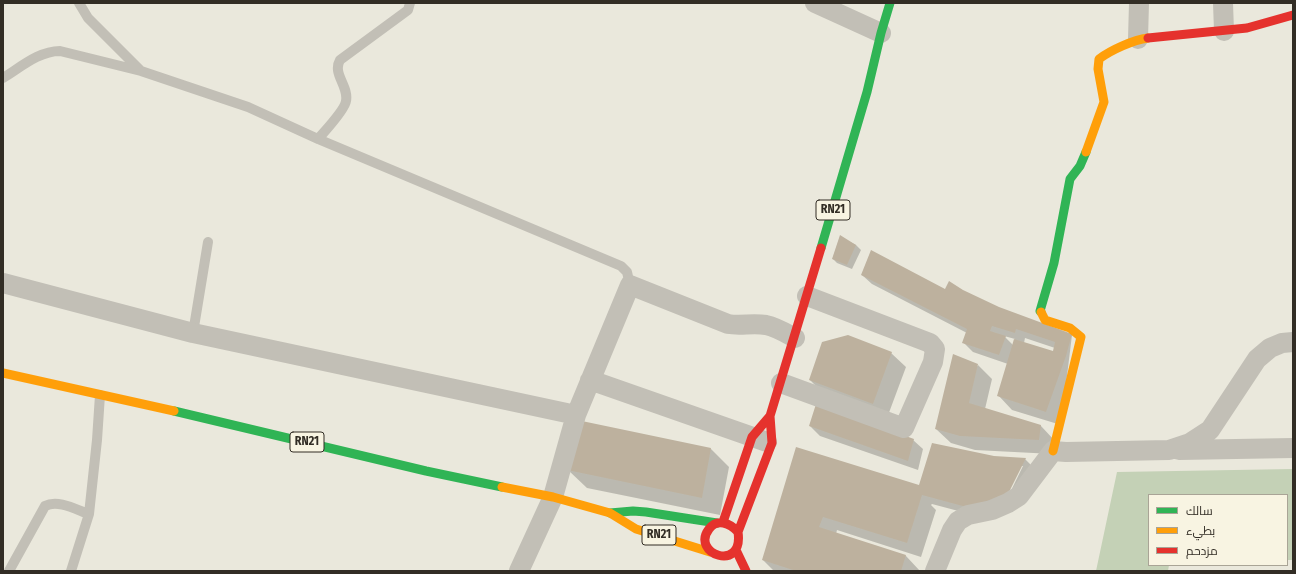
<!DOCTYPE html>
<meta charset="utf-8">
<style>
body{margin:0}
#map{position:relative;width:1296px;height:574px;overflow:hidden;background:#eae8dc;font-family:"Fira Sans Condensed",Cairo,sans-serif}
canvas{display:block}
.frame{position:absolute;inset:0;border:4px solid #322d25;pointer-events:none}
.legend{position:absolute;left:1148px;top:494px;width:140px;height:72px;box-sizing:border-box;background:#f8f4e2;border:1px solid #a9a496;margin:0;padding:5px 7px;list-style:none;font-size:12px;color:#322d25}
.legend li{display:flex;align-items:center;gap:8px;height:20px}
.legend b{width:20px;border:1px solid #a9a496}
</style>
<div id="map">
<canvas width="1296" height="574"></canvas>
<div class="frame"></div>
<ul class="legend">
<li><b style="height:5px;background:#30b455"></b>سالك</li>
<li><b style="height:5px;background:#ff9f0a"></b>بطيء</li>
<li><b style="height:5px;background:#e5322d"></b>مزدحم</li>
</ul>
</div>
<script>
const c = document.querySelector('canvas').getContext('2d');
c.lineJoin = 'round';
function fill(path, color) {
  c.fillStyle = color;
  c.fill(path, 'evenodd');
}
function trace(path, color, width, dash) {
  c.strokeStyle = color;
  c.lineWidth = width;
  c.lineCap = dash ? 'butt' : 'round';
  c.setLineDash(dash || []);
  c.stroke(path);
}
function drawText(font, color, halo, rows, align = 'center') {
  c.font = font + ' "Fira Sans Condensed",sans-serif';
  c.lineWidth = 4;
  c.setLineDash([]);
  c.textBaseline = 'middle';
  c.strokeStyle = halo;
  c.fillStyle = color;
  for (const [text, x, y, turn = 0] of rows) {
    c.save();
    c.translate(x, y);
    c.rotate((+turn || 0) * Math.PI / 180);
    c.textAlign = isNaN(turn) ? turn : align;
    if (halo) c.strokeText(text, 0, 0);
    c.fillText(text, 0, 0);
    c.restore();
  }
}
fill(new Path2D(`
 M1293,469V560H1287V495H1149V565H1169L1168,571H1096L1117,472Z`), '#c4d1b6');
fill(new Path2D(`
 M840,237L856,245L861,250L852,269L837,263L833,259Z
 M862,275L945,290L963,291L999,308L1072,335L1061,425L1012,410L998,395L1008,364L973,352L963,342L967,333L872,284ZM1004,336L1015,339L1013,345ZM1025,338L1055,348L1056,354L1024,343Z
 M891,353L906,367L887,418L824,394L810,380Z
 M978,365L992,379L985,409L1041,426L1055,441L1053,454L975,450L951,443L936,429Z
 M578,421L711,449L729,467L720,515L587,488L568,470Z
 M810,426L913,440L923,449L918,470L820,436Z
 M933,445L994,457L1025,459L1035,469L1017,505L1012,504L981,517L932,504L931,505L936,510L921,557L837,530L836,534L906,556L920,571H774L763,560L797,448L920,487ZM1021,466H1023L1006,501L1004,500Z`), '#0003');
fill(new Path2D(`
 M840,235L856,245L847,265L832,259Z
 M871,250L945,289L949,281L963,290L999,307L1072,334L1066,356L1046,412L997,396L1014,339L1053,351L1055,342L1016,329L1015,333L992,326L990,331L1006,336L999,355L962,343L967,329L861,275Z
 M848,335L892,352L873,404L809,380L822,342Z
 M953,354L978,364L969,403L1041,425L1039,440L960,436L935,429Z
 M816,404L914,439L908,461L809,426Z
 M577,420L711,448L702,498L567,470Z
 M932,443L994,456L1026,458L1007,496L1002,495L970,508L922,495L907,543L823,517L819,527L906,555L901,571H796L762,560L796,447L919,485Z`), '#bdb19e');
trace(new Path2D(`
 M79,3L88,18L141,71
 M3,78C21,67 39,51 60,51L141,71L248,107L318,139L621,266L627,272L630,285
 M318,139C324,132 345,110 346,101C349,86 332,74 340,60L408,10L410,3
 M193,333L208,242
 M9,571L45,506C58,499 77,510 89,514
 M71,571L89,514L97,440L100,395`), '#c2bfb6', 10);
trace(new Path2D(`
 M815,3L881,33
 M1223,3L1224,31
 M1138,39L1139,3
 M3,283L193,333L576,415
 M590,380L767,442
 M781,383L904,428L933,362L935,349L930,343L807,296
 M1179,450L1293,448
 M519,571L553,497L576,415L630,285L728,324C740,326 753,323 766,325C776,327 786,333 795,338
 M935,571L952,530L958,521L968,515L992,510L1008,503L1019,496L1053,451L1066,452L1169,450L1190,443L1210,430L1257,359L1270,348L1282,343L1293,342`), '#c2bfb6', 20);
trace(new Path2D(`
 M821,248L867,92L881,33L890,3
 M1041,312L1040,311L1054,263L1070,179L1080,166L1086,152
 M174,411L426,471L502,487
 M610,513L633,511L646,512L717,523`), '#30b455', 9);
trace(new Path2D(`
 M1086,152L1104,102L1098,69L1099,59C1111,50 1133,40 1148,38
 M1041,312L1045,320L1070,328L1081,337L1053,451
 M3,373L174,411
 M502,487L553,497L610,513L636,529L710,552`), '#ff9f0a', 9);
trace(new Path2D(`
 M1148,38L1247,28L1293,15
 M723,522L752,437L770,416L821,248
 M738,532C730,523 717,518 709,529C690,554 744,573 738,532L772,443L770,416
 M736,550L746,571`), '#e5322d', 9);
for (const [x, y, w] of [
 [833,210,34],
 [307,442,34],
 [659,535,34]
]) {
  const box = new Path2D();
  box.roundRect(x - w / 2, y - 10, w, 20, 3);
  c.fillStyle = '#f8f4e2';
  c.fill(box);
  trace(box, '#322d25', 1);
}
drawText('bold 12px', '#322d25', null, [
 ["RN21",833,210],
 ["RN21",307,442],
 ["RN21",659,535]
]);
</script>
